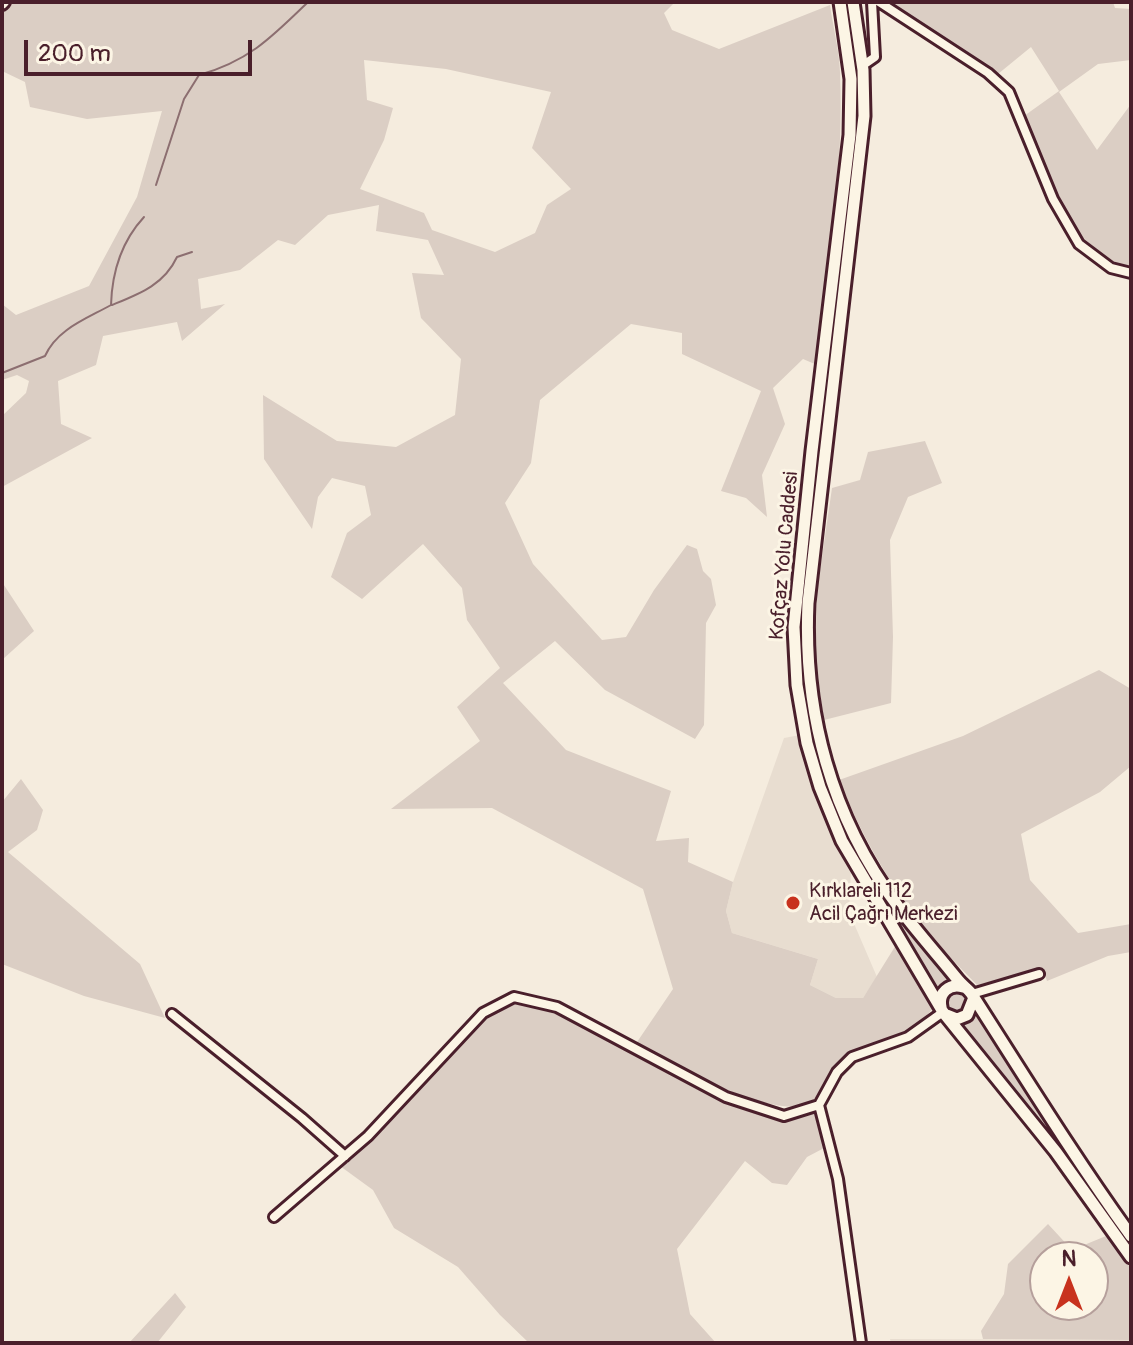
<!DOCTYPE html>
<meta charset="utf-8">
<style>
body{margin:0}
#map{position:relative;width:1133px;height:1345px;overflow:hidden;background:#f5ecde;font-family:Pangolin,sans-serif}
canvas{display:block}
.frame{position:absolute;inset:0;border:4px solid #4a1f2b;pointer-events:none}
.north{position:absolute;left:1029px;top:1241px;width:80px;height:80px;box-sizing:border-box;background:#fcf5e5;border:2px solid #b59f9b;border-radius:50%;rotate:0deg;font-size:22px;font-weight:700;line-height:32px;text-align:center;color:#4a1f2b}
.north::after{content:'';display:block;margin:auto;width:28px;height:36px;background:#c8321e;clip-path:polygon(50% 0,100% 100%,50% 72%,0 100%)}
.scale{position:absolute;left:24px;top:40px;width:228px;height:36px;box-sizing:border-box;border:4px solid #4a1f2b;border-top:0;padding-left:10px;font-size:24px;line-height:28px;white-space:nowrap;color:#4a1f2b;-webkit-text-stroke:6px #fcf5e5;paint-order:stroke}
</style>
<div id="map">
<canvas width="1133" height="1345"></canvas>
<div class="frame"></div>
<div class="north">N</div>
<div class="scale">200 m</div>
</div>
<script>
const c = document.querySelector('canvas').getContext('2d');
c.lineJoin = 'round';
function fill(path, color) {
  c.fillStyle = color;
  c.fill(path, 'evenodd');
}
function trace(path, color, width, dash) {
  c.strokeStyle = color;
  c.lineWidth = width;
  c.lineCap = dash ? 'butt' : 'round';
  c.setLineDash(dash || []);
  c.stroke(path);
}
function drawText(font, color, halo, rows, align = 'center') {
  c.font = font + ' Pangolin,sans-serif';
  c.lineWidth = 6;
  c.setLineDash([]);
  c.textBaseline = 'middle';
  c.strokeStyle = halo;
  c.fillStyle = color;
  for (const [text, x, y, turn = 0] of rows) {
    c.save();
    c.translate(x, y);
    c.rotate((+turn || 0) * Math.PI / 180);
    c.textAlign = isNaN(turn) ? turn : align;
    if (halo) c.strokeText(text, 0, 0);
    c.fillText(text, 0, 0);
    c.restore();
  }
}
fill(new Path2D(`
 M800,735L813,784L851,869L849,912L877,977L863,998H836L810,985L818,959L732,933L726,911L733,882L784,738Z
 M890,1339L1131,1340V1343H891Z`), '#e8ddd0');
fill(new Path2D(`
 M12,2H675L664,13L672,30L719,49L830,5C833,27 839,49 840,72C844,170 829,267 817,365L803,359L773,388L785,424L762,475L767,517L746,498L721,491L761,391L682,354V333L631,324L540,400L531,463L505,503L533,564L602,640L626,637L654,590L687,545L697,549L703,571L711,579L716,605L706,623L704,725L695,739L605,690L555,641L503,683L566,750L671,791L656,841L689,838L688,862L733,882L726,911L732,933L818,959L810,985L836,998H863L896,945L934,1007C927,1015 918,1027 908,1033C891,1043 868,1044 851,1054C831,1066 827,1095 806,1104C771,1119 669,1063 635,1045L673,989L643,889L492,808L391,809L480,741L457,707L500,668L467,620L462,588L423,544L362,599L331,577L347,533L371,515L365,486L332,478L318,497L312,529L264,459L263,395L337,441L396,447L455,415L461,359L421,318L412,273L444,275L428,240L376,231L379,205L328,215L295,245L278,240L240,270L198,279L201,309L225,304L182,341L177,322L103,336L96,365L58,381L61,424L92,438L2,487V416L26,393L29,381L17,375L2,380V304L16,315L89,286L137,197L162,111L87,119L30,107L25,82L2,71V11ZM364,60L446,69L551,92L532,148L571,189L547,205L535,233L495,252L432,230L424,213L360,189L384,140L393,108L367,100Z
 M885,2H1113L1115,8L1131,9V60L1098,64L1059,92L1097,150L1131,104V271C1113,266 1096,258 1083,245C1063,226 1029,144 1024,116L1059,91L1031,47L998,74Z
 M925,441L942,483L908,497L890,540L893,637L891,703L824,720L815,664L817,591L832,488L860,480L868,452Z
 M2,582L34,631L2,660Z
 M1099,670L1131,689V766L1100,792L1021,834L1030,880L1078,933L1131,924V952L1108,956L1047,981L1043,969L977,985C958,965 938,946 922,925C887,881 860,832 839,780L963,736Z
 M21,779L43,810L37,830L8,852L140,964L165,1018L84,996L2,964V802Z
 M874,886L950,977L935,989Z
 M945 1002a11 11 0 1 1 22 0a11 11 0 1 1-22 0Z
 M516,1002L556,1012L710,1096L790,1120L817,1111L826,1147L807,1157L787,1185L772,1183L745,1161L677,1249L690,1314L716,1343H529L500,1315L458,1267L394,1228L373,1190L340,1166L394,1115L484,1017Z
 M979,1015L1059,1143L963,1026Z
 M1048,1224L1072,1250L1106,1236L1131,1269V1340L983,1339L981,1331L1004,1294L1008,1264ZM1045,1257H1093V1305H1045Z
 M175,1293L186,1307L157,1343H129Z`), '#dbcec4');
trace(new Path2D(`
 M156,185L184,99L199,75C249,61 272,37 308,2
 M112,305C139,294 164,285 177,257L192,252
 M2,373L45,356C57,329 86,319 111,305C112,272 121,242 144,217`), '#8c6e70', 2);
const minor = new Path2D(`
 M879,2L988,73L1009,92L1053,199L1079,244L1111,268L1131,273
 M862,66L875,57L872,2
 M972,994L1039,974
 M172,1014L302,1118L345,1156
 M819,1105L838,1179L861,1343
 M274,1217L368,1136L483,1013L514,997L557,1007L726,1097L784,1116L819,1105L837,1072L852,1057L908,1037L943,1012`);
const tertiary = new Path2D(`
 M2,4L4,2`);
const secondary = new Path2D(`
 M840,2L851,79L850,135L812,451L794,627L797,685L807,743L820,787L842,841L943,1012L1056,1152L1131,1257
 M853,2L863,70L864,116L808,603C803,712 831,817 897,905C916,931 938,955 958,980C962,985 967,988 971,993C1023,1074 1074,1157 1131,1236
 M941,1007C938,993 949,983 963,987
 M947,1015L957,1019L967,1015L973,1000`);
trace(minor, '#4a1f2b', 14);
trace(tertiary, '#4a1f2b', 16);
trace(secondary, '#4a1f2b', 17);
trace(minor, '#fcf5e5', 8);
trace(tertiary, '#fcf5e5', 10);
trace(secondary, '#fcf5e5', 11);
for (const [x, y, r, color] of [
 [793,903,8,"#c8321e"]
]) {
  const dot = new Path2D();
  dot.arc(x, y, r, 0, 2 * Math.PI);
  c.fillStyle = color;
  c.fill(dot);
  trace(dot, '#fcf5e5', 3);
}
drawText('20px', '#4a1f2b', '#fcf5e5', [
 ["Kofçaz Yolu Caddesi",785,556,-85]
]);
drawText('20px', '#4a1f2b', '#fcf5e5', [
 ["Kırklareli 112",809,892],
 ["Acil Çağrı Merkezi",809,915]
], 'left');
</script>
